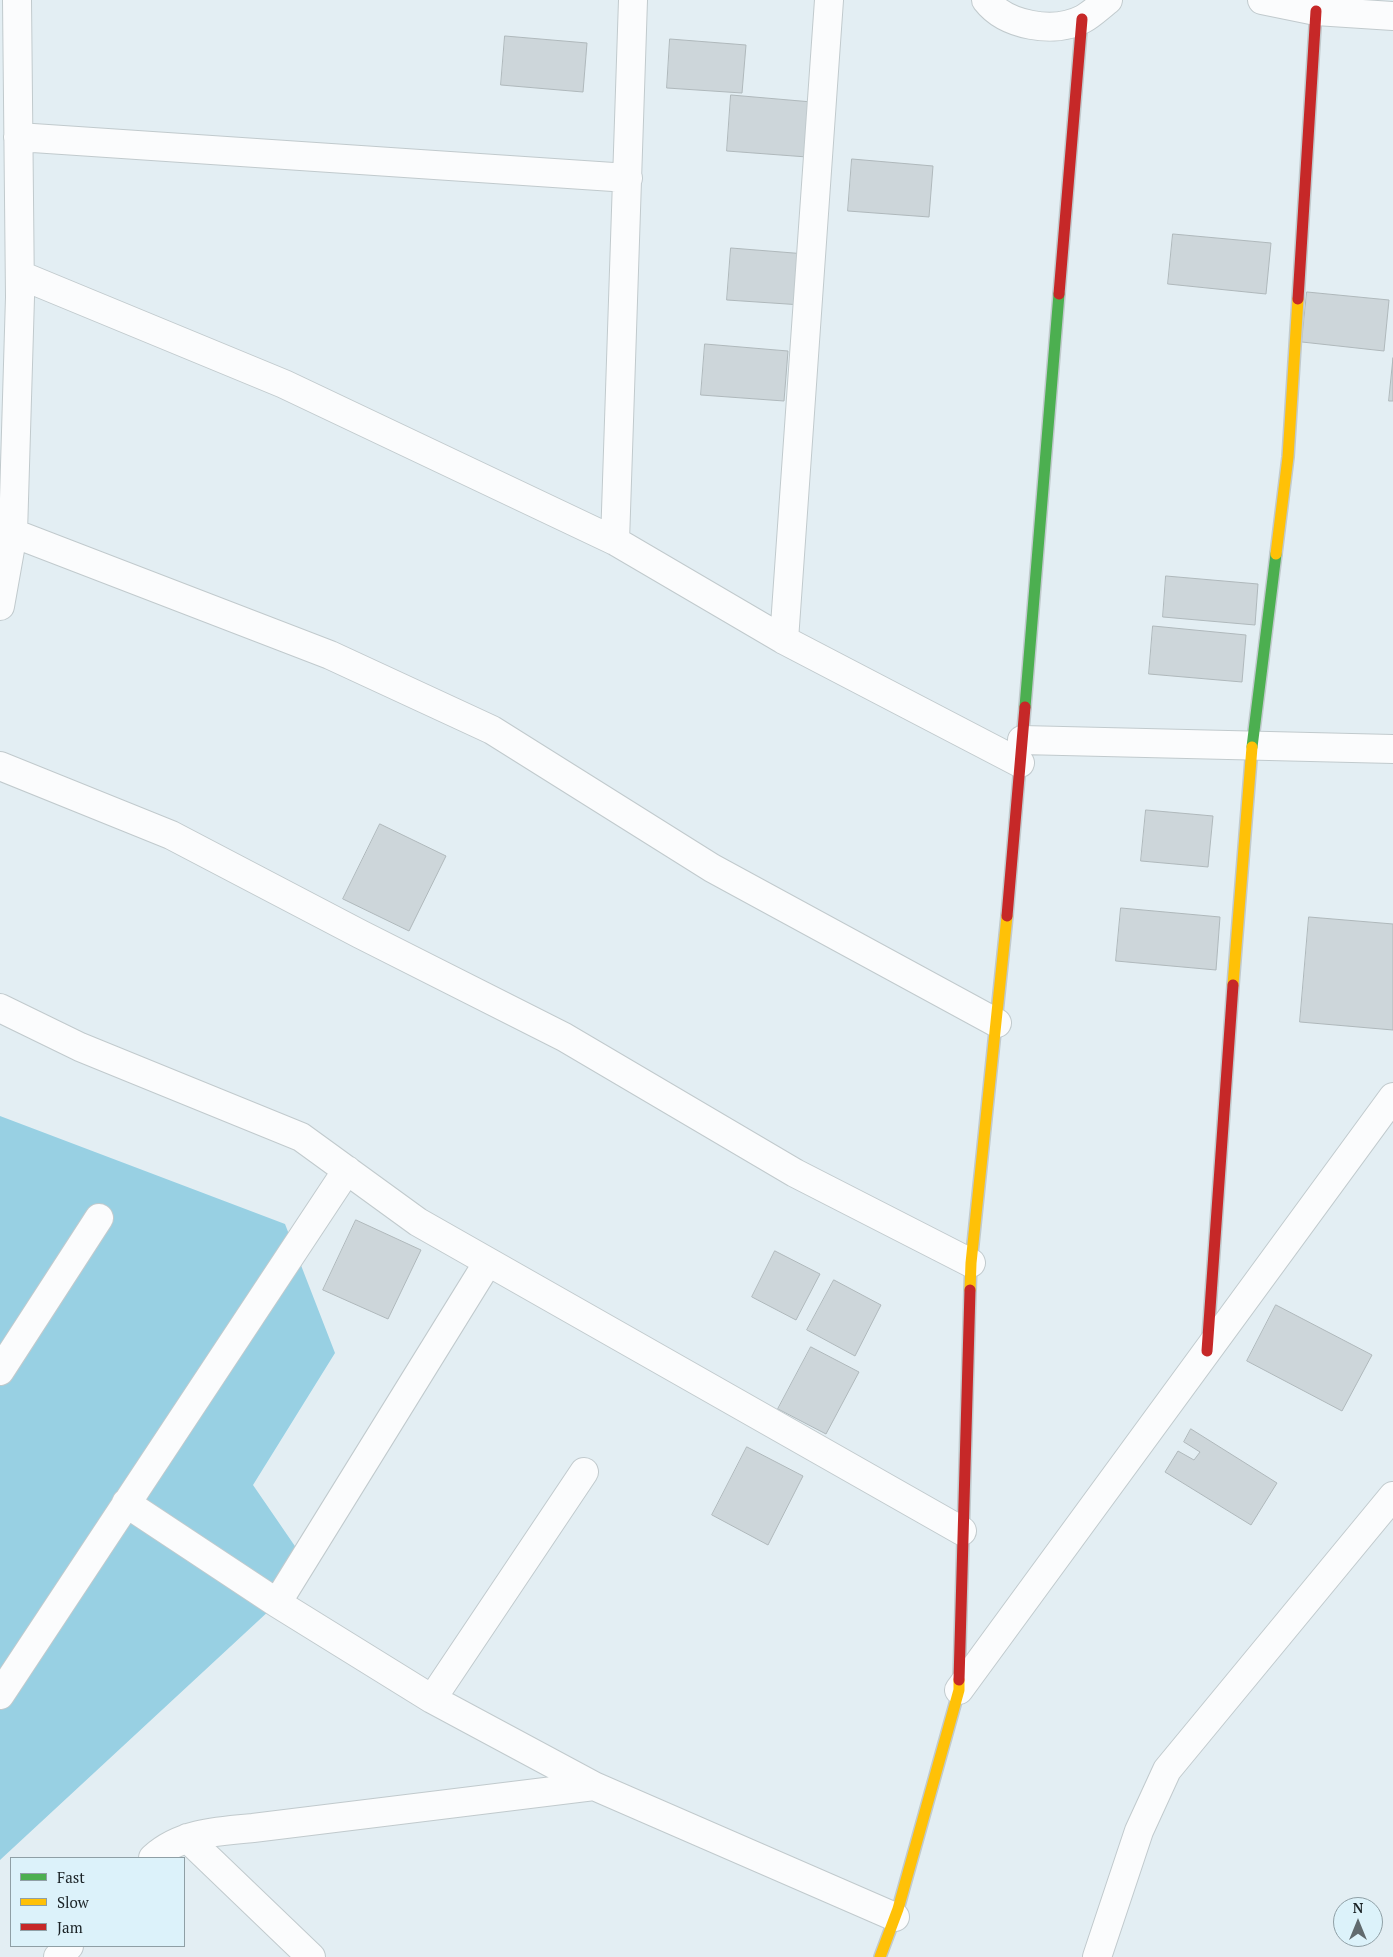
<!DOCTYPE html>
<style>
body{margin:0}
#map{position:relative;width:1393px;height:1957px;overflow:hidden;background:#e3eef3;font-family:"PT Serif",serif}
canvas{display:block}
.legend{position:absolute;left:10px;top:1857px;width:175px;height:90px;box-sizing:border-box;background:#dcf2fa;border:1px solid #8f9fa5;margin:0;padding:6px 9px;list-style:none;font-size:15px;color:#1b2326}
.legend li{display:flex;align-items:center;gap:10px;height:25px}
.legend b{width:25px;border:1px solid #8f9fa5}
.north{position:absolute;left:1333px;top:1897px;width:50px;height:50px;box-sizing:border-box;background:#dcf2fa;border:1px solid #8f9fa5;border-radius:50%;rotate:0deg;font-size:14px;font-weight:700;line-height:20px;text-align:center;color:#1b2326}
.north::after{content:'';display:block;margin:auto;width:18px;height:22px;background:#616a6e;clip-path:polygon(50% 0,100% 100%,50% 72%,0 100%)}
</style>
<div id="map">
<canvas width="1393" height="1957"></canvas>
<ul class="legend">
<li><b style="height:6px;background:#4caf50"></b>Fast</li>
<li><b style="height:6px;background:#ffc107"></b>Slow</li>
<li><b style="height:6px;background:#c62828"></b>Jam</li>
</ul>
<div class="north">N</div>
</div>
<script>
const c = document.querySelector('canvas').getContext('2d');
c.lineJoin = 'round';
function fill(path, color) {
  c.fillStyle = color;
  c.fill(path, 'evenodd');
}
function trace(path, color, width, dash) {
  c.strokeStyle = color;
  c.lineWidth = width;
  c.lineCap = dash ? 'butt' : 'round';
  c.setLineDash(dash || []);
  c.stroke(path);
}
fill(new Path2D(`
 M0,1116L285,1224L335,1353L253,1485L312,1571L0,1860Z`), '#98d0e3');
const building = new Path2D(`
 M505,36L587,43L583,92L501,85Z
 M670,39L746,45L742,93L667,88Z
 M731,95L812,102L807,157L727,151Z
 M852,159L933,166L929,217L848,211Z
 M1173,234L1271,243L1266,294L1168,284Z
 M731,248L806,254L802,305L727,300Z
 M1307,292L1389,300L1384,351L1302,342Z
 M705,344L788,351L784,401L701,395Z
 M1393,358V401H1389Z
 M1166,576L1258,584L1255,625L1163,617Z
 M1153,626L1246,635L1242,682L1149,674Z
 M1146,810L1213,816L1208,867L1141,861Z
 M380,824L446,856L409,931L343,899Z
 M1121,908L1220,917L1216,970L1116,961Z
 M1309,917L1393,924V1030L1300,1022Z
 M356,1220L421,1250L388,1319L323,1290Z
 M775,1251L820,1274L796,1320L752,1297Z
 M834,1280L881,1305L855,1356L807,1330Z
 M1276,1305L1372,1355L1342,1411L1247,1361Z
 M811,1347L859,1372L826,1434L778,1409Z
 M1191,1429L1277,1483L1251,1525L1165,1472L1178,1451L1194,1460L1200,1452L1184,1442Z
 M747,1447L803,1476L768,1545L712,1515Z`);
fill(building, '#cdd6da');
trace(building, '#afb8bb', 1);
const street = new Path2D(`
 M986,0C1006,26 1054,34 1083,19C1092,14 1100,6 1108,0
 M1262,0L1316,11L1393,16
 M18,137L628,178
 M20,275L284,384L615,541L784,640L1020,763
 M13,533L330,655L492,730L712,868L997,1023
 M615,541L633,0
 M0,606L13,533L20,297L17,0
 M784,640L829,0
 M1022,740L1393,749
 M0,766L171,835L360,934L564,1037L795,1173L971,1263
 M0,1008L80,1047L301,1137L418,1222L962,1531
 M0,1371L99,1218
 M126,1503L277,1603L432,1699L594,1786L895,1917
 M277,1603L488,1262
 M959,1690L1393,1097
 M0,1695L347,1170
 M432,1699L584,1472
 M187,1838L311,1957
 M153,1858C180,1833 218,1831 253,1828L594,1786
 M58,1957L69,1946
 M1097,1957L1139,1831L1167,1770L1393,1496`);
const fast = new Path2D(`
 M1025,707L1059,294
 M1252,747L1276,554`);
const slow = new Path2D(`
 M1276,554L1288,457L1298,299
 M1233,985L1252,747
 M970,1290L971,1263L1007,916
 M880,1957L898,1909L959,1690V1680`);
const jam = new Path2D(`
 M1059,294L1082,19
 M1298,299L1316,11
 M1007,916L1025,707
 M1207,1351L1233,985
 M959,1680L970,1290`);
trace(street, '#c1cacd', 30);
trace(fast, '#c1cacd', 14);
trace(slow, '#c1cacd', 14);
trace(jam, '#c1cacd', 14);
trace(street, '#fbfcfd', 28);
trace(fast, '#4caf50', 11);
trace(slow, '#ffc107', 11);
trace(jam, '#c62828', 11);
</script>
